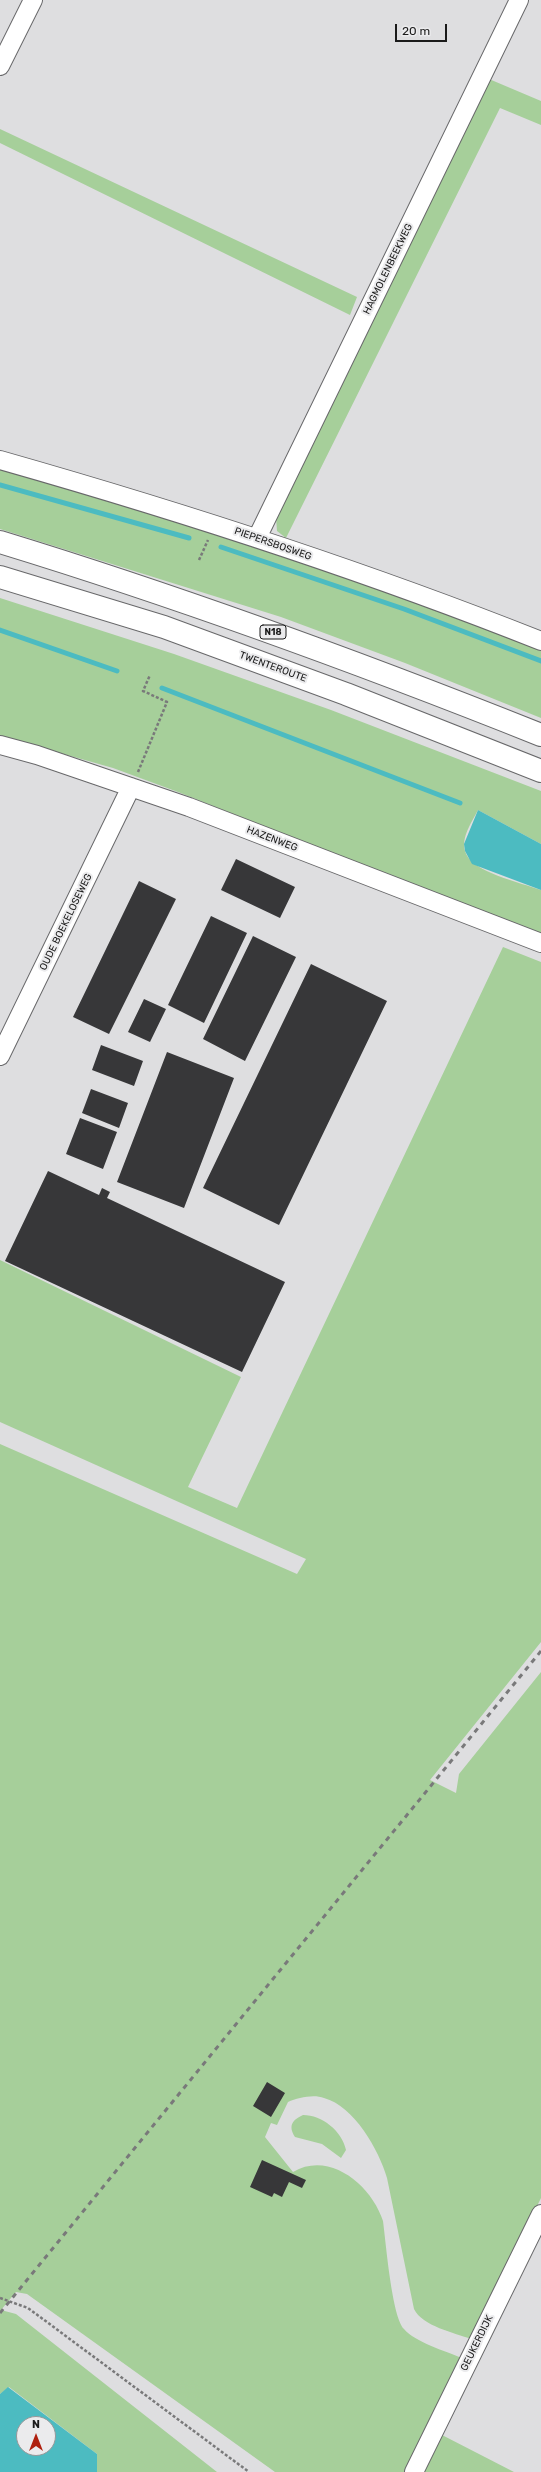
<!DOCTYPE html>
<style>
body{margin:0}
#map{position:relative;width:541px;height:2472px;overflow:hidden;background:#dedee0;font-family:Rubik,sans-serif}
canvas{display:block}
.north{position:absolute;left:16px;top:2416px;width:40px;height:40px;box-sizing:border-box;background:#ebebed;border:1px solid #979799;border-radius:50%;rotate:0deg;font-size:11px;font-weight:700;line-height:16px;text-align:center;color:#1a1a1a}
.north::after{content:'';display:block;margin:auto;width:14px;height:18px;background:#af200f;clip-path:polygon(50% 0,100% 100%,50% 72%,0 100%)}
.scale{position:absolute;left:395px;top:24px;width:52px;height:18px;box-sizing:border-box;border:2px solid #1a1a1a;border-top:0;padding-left:5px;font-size:12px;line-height:14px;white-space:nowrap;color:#1a1a1a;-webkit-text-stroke:3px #ebebed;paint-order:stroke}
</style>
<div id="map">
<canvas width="541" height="2472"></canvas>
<div class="north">N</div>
<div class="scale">20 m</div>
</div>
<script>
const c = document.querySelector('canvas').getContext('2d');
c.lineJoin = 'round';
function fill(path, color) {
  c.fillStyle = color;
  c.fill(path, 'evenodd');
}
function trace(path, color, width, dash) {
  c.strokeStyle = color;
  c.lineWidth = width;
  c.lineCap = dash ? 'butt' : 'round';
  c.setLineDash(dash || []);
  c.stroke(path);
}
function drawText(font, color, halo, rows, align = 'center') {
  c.font = font + ' Rubik,sans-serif';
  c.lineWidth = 4;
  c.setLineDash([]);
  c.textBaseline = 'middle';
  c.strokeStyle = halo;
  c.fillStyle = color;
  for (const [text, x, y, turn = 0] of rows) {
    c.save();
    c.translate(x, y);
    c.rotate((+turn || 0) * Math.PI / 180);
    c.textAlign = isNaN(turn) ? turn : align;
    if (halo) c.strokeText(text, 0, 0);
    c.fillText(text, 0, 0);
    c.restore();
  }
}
fill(new Path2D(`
 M489,79L541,101V125L500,108L286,538L277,531L276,517Z
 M0,129L357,297L350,315L0,143Z
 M0,469L219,533L477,625L541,651V718L405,663L281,617L0,529Z
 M0,598L174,654L331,710L541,791V844L478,810C472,822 461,837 465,851C470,872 522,883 541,890V937L178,792L113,768L0,736Z
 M503,947L541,962V1642L430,1780L456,1793L459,1774L541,1672V2198L471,2339C455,2333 422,2326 414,2309L387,2178C379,2150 354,2106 324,2098C313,2094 298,2098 288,2102L277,2125L271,2123L265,2137L293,2172C330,2150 372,2186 383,2221C386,2243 392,2317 404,2329C415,2342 445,2351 462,2358L405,2472H275L27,2294L16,2292L1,2310L16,2314L217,2472H97V2454L9,2387L0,2394V1444L297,1574L306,1559L0,1422V1260L241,1377L188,1487L237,1508Z
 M303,2115C322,2115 342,2131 346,2150L341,2158L322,2144L295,2137C288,2126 292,2120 303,2115Z
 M442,2435L514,2472H424Z`), '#a6cf9a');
fill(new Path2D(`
 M478,810L541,844V890L472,864L465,851L464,844Z
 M8,2387L97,2454V2472H0V2394ZM24,2424H48V2448H24Z`), '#4cbbc1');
trace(new Path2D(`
 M0,485L189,538
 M221,547L404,609L541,661
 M0,630L117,671
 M162,688L460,803`), '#4cbbc1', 5);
fill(new Path2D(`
 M236,859L295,887L280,918L221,890Z
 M139,881L176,899L109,1034L73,1017Z
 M211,916L247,933L204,1023L168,1005Z
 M253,936L296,957L245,1061L203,1039Z
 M311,964L387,1001L279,1225L203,1188Z
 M144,999L166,1009L150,1042L128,1032Z
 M101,1045L143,1061L134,1086L92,1070Z
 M167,1052L234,1078L184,1208L117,1182Z
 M91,1089L128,1103L119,1128L82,1113Z
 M80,1118L117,1132L103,1169L66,1154Z
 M48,1171L99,1195L102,1188L110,1192L107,1198L285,1282L242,1372L5,1261Z
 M267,2082L285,2093L271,2117L253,2106Z
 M262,2160L306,2180L302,2188L289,2182L282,2197L274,2193L272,2197L250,2187Z`), '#373739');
const minor = new Path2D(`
 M0,66L33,0
 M0,460C183,512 365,571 541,641
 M257,538L519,0
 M0,745L37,755L189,807L541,943
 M0,1056L131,787
 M414,2472L541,2214`);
const trunk = new Path2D(`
 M0,542C183,598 363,664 541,735
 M0,577L164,627L346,694L541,771`);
trace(minor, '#68686a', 20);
trace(trunk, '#68686a', 24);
trace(new Path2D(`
 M199,560L208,540
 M138,772L167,702L143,691L150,675
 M0,2298L28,2308L249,2472`), '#79797a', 2.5, [3, 2]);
trace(minor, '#fff', 18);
trace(trunk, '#fff', 22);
trace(new Path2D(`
 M0,2313L541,1651`), '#79797a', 3, [5, 5]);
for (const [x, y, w] of [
 [273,632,26]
]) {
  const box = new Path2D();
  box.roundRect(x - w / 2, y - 7, w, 14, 3);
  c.fillStyle = '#ebebed';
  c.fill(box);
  trace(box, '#1a1a1a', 1);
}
drawText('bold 9px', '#1a1a1a', null, [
 ["N18",273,632]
]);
drawText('10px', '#1a1a1a', '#ebebed', [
 ["HAGMOLENBEEKWEG",388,269,-64],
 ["PIEPERSBOSWEG",273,544,19],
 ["TWENTEROUTE",273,667,20],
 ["HAZENWEG",272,839,21],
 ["OUDE BOEKELOSEWEG",66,922,-64],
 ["GEUKERDIJK",477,2343,-64]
]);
</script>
